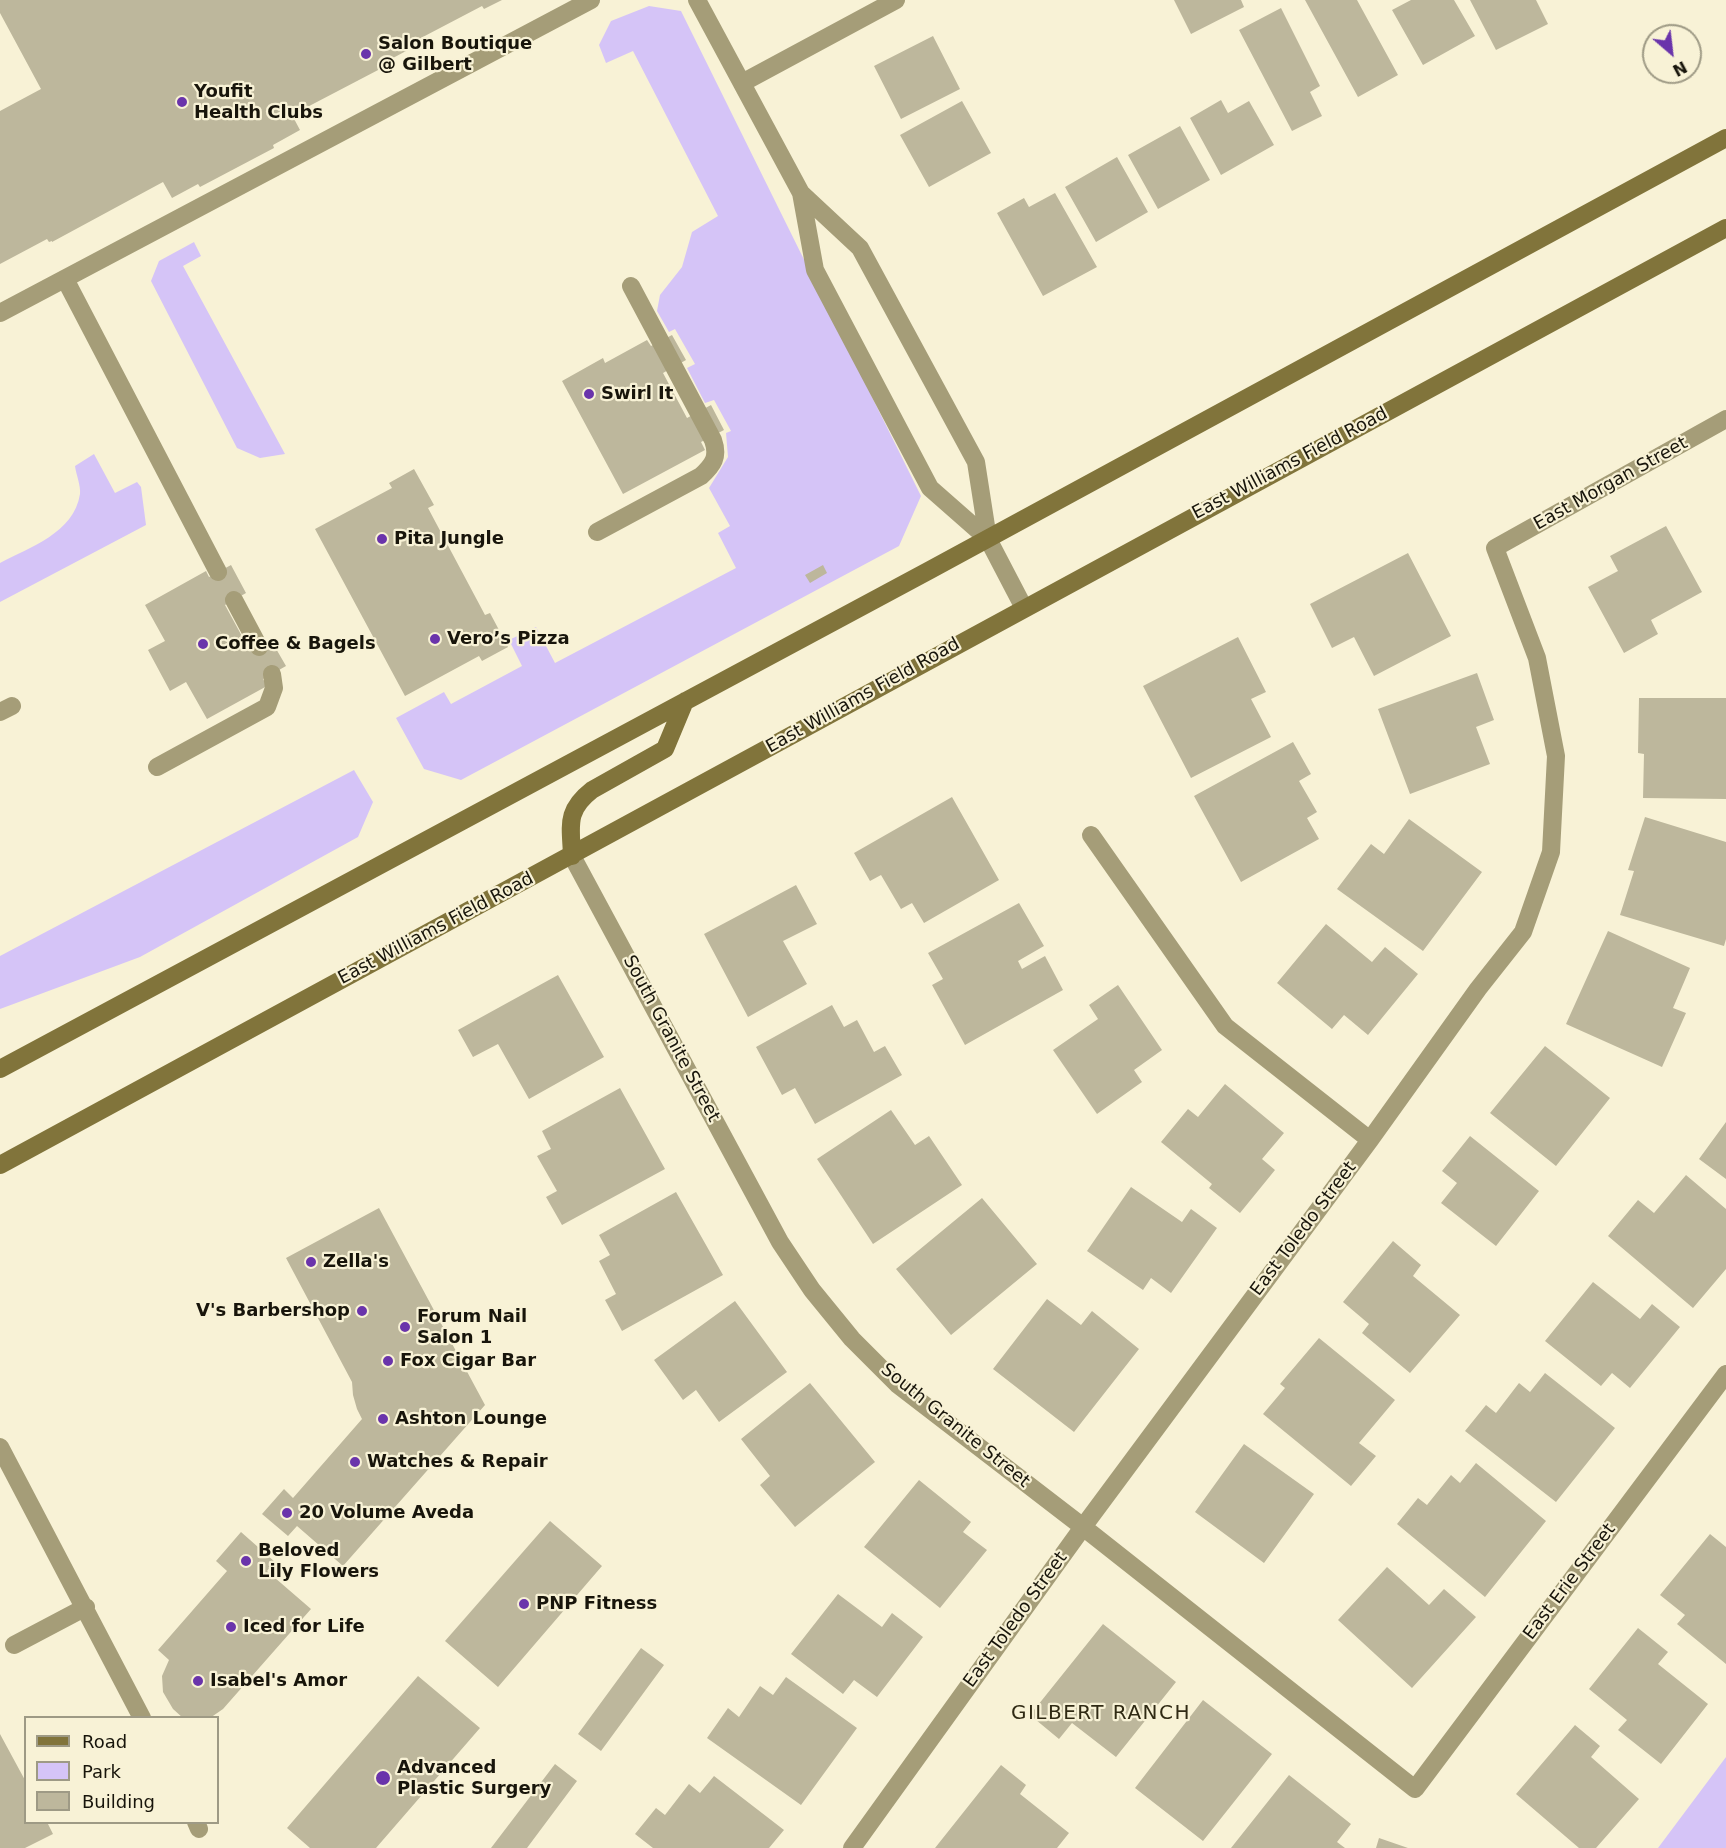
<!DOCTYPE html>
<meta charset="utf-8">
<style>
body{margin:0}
#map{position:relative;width:1726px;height:1848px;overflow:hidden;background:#f8f2d6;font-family:"DejaVu Sans",sans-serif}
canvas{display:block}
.legend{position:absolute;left:24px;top:1716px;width:195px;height:108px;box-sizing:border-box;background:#f8f2d6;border:2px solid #9e9a85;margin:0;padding:8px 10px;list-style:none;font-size:18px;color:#18150b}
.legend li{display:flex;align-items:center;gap:12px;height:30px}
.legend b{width:30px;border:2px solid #9e9a85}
.north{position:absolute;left:1642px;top:24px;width:60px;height:60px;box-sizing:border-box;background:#f8f2d6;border:2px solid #9e9a85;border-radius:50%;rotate:152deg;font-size:16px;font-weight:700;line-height:24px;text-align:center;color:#18150b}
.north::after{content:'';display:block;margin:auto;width:21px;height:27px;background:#6a34ab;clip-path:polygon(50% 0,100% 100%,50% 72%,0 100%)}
</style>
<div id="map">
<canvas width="1726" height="1848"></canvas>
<ul class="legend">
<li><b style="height:8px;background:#81743b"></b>Road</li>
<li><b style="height:16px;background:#d5c4f7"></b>Park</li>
<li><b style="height:16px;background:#bdb79c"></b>Building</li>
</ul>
<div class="north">N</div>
</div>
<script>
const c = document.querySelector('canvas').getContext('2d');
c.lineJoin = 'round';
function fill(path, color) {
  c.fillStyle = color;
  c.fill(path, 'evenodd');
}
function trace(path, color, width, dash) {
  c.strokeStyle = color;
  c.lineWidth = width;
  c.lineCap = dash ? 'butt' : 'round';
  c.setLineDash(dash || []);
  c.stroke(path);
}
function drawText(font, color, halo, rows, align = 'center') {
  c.font = font + ' "DejaVu Sans",sans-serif';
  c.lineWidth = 4.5;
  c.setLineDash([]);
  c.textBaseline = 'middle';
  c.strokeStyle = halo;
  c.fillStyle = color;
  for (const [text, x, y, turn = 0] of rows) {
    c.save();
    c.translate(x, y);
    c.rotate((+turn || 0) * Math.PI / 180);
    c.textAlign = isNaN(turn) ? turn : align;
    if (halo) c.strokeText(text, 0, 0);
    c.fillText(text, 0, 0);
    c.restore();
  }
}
fill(new Path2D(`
 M649,6L681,11L921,496L899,546L461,780L424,769L396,718L444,692L451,704L522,666L509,640L536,627L555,663L736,568L718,533L730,526L709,488L728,457L726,433L731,431L714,400L705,403L687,368L695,364L675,329L669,332L657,311L660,295L682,267L692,232L718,216L633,51L606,63L599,45L611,21Z
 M194,242L201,256L183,266L285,454L260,458L237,448L151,281L159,261Z
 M94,454L115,493L137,482L141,487L146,525L0,602V563C30,547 74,533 80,494C81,486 76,474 75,466Z
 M354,770L373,802L358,837L140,957L0,1009V956Z
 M1726,1756V1848H1658L1726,1757Z`), '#d5c4f7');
fill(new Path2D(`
 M0,0H502L484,9L482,6L419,39L421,43L378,66L380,69L292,115L300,130L273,145L274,148L200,187L198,184L172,198L163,182L52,242V241L49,242L47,239L0,264V111L41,89L0,13Z
 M1174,0H1241L1244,7L1191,34Z
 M1305,0H1357L1398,75L1358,97Z
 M1411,0H1454L1475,36L1423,65L1392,10Z
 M1470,0H1536L1548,24L1496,50Z
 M1281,8L1320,86L1310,92L1322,116L1292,131L1239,30Z
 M933,36L960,89L901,119L874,66Z
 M1221,100L1228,113L1249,101L1274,145L1221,175L1190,118Z
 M962,101L991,153L929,187L900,135Z
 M1180,126L1210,180L1158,209L1128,155Z
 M1117,157L1148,212L1096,242L1065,187Z
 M1055,193L1097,267L1043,296L997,213L1024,198L1029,207Z
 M672,335L686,360L663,373L687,418L711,405L724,430L701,442L705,450L623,494L562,381L603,358L605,363L647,340L651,346Z
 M414,469L434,505L428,508L485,615L490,613L508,647L482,661L479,656L405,696L315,529L392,488L389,483Z
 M1666,526L1702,592L1651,620L1658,634L1624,653L1588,587L1618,571L1610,556Z
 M1408,553L1451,636L1374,676L1354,637L1332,648L1310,604Z
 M231,565L246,593L225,605L250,651L271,640L286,666L263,679L267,686L207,719L186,682L170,691L148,650L165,641L145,605L206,571L209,577Z
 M823,565L827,573L810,583L805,575Z
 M1238,637L1266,692L1251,699L1271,737L1191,778L1143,686Z
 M1477,673L1494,720L1476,727L1490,764L1410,794L1378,709Z
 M1639,698H1726V799L1643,798L1644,754L1638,753Z
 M1293,742L1311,774L1299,781L1317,812L1307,818L1319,839L1241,882L1194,796Z
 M952,797L999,880L924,923L912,903L901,909L881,875L870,881L854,853Z
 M1645,817L1726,842V939L1724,946L1620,915L1634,871L1628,870Z
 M1409,819L1482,872L1423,951L1337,889L1371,844L1384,854Z
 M796,885L817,924L783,941L807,984L748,1017L704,934Z
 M1019,903L1044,946L1018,961L1022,969L1045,956L1063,990L965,1045L932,985L943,979L928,953Z
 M1326,924L1372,962L1385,947L1418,974L1368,1035L1344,1015L1332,1029L1277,983Z
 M1608,931L1690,968L1673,1008L1686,1013L1662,1067L1566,1024Z
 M558,975L604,1057L529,1099L498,1044L473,1057L458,1030Z
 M1118,985L1162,1050L1134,1070L1142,1082L1097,1114L1053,1050L1098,1019L1089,1005Z
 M832,1005L844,1027L857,1020L874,1052L885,1046L902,1075L815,1124L795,1088L782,1095L756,1047Z
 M1545,1046L1610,1098L1556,1166L1490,1113Z
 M1225,1084L1284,1133L1262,1159L1275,1170L1240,1213L1209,1188L1212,1184L1161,1142L1188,1109L1198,1117Z
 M620,1088L665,1169L562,1225L546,1197L557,1191L537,1156L551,1149L542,1131Z
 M891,1110L915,1145L929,1136L962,1185L873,1244L817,1159Z
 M1726,1122V1179L1699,1159Z
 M1470,1136L1539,1191L1496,1246L1441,1203L1457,1183L1442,1171Z
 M1686,1175L1726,1209V1269L1693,1308L1608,1236L1638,1200L1654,1213Z
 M1131,1187L1182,1222L1191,1209L1217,1228L1171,1293L1151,1278L1143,1290L1087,1251Z
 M676,1192L723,1275L622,1331L605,1300L616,1294L599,1261L610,1255L599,1235Z
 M982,1198L1037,1264L951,1335L896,1269Z
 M379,1208L485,1405L343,1566L297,1526L288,1536L262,1514L284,1489L293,1498L362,1419L357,1409L353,1395L352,1382L286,1258Z
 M1393,1241L1421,1265L1413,1276L1460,1315L1410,1373L1362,1333L1369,1324L1343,1302Z
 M1593,1282L1640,1319L1652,1304L1680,1327L1630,1388L1612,1373L1601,1386L1545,1341Z
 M1047,1299L1081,1325L1092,1311L1139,1349L1074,1432L993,1369Z
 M735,1301L787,1372L719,1422L696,1390L683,1400L654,1360Z
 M1319,1338L1395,1400L1359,1443L1376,1456L1351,1486L1263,1414L1285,1388L1280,1384Z
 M1545,1373L1615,1428L1556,1502L1465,1431L1486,1405L1496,1413L1519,1383L1530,1392Z
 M810,1383L875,1462L795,1527L760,1485L770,1476L741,1439Z
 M1244,1444L1314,1494L1264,1563L1195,1512Z
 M1476,1463L1546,1521L1485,1597L1397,1524L1418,1498L1427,1505L1451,1475L1460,1483Z
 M919,1480L971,1522L963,1532L987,1550L940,1608L864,1547Z
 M550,1521L602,1566L498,1687L445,1641Z
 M241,1532L275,1562L267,1571L311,1609L223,1709L210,1718H183L173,1709L163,1692L162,1676L169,1660L158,1650L227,1571L216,1561Z
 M1710,1534L1726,1547V1664L1677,1624L1685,1615L1660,1595Z
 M1387,1567L1429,1605L1444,1589L1476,1617L1412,1688L1338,1620Z
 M838,1594L882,1627L892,1613L923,1637L877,1697L854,1680L843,1694L791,1654Z
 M1103,1624L1176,1682L1116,1757L1072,1723L1059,1739L1030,1715Z
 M1638,1628L1668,1652L1658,1664L1708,1704L1661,1764L1618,1730L1627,1720L1589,1689Z
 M641,1648L664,1665L601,1751L578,1734Z
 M418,1676L480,1728L376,1848H310L287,1828Z
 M786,1677L857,1728L801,1805L707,1738L728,1708L739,1717L760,1686L773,1695Z
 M1203,1700L1272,1754L1203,1841L1135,1788Z
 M1575,1725L1600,1746L1591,1757L1639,1799L1596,1848H1579L1516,1794Z
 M0,1734L26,1782V1822H47L53,1834L25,1848H0Z
 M555,1764L577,1781L527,1848H491Z
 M1001,1765L1026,1785L1020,1794L1069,1833L1057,1848H935Z
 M1289,1775L1351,1824L1337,1842L1345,1848H1231Z
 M714,1776L784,1830L769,1848H653L635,1834L656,1808L665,1815L689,1784L700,1793Z
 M1379,1838L1408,1848H1376Z`), '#bdb79c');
trace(new Path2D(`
 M65,279L218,572
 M0,313L591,0
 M597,532L701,476C713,465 719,457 713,440L631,286
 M234,600L259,647
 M0,712L12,706
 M157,767L267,707L274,688L272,674
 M0,1447L142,1718
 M14,1645L86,1607
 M196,1822L199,1829`), '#a59d78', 18);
trace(new Path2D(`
 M697,0L801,193L815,270L930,488L988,539
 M742,83L896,0
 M801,193L860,248L976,462L988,539L1024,608
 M1091,835L1225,1026L1370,1140
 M572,856L780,1242L812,1290L852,1339L897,1384L1083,1527L1415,1789L1726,1374
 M852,1848L1083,1527L1370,1140L1478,989L1523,932L1551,852L1556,756L1537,658L1495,548L1726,419`), '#a59d78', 18);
trace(new Path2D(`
 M572,856C571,826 565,811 592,790L665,749L685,701
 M0,1069L930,570L1726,138
 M0,1165C576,853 1150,540 1726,228`), '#81743b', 18);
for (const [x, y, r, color] of [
 [366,54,6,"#6a34ab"],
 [182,102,6,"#6a34ab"],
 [589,394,6,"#6a34ab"],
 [382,539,6,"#6a34ab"],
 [435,639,6,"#6a34ab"],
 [203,644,6,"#6a34ab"],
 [311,1262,6,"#6a34ab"],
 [362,1311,6,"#6a34ab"],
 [405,1327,6,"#6a34ab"],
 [388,1361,6,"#6a34ab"],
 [383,1419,6,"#6a34ab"],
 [355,1462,6,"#6a34ab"],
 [287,1513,6,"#6a34ab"],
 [246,1561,6,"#6a34ab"],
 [524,1604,6,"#6a34ab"],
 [231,1627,6,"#6a34ab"],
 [198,1681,6,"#6a34ab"],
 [383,1778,8,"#6a34ab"]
]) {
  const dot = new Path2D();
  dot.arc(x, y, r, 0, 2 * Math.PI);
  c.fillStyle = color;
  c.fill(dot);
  trace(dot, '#f8f2d6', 2);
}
drawText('bold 18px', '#18150b', '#f8f2d6', [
 ["Salon Boutique",378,44],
 ["@ Gilbert",378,65],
 ["Youfit",194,92],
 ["Health Clubs",194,113],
 ["Swirl It",601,394],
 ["Pita Jungle",394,539],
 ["Vero’s Pizza",447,639],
 ["Coffee & Bagels",215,644],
 ["Zella's",323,1262],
 ["V's Barbershop",350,1311,"right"],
 ["Forum Nail",417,1317],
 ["Salon 1",417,1338],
 ["Fox Cigar Bar",400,1361],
 ["Ashton Lounge",395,1419],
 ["Watches & Repair",367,1462],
 ["20 Volume Aveda",299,1513],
 ["Beloved",258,1551],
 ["Lily Flowers",258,1572],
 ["PNP Fitness",536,1604],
 ["Iced for Life",243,1627],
 ["Isabel's Amor",210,1681],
 ["Advanced",397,1768],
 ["Plastic Surgery",397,1789]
], 'left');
drawText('18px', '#18150b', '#f8f2d6', [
 ["East Williams Field Road",1290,464,-28],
 ["East Morgan Street",1611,484,-29],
 ["East Williams Field Road",863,696,-29],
 ["East Williams Field Road",436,929,-28],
 ["South Granite Street",671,1039,62],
 ["East Toledo Street",1304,1229,-53],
 ["South Granite Street",955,1426,39],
 ["East Erie Street",1570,1582,-53],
 ["East Toledo Street",1016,1620,-54]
]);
c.letterSpacing = '1.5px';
drawText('20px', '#302a14', '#f8f2d6', [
 ["GILBERT RANCH",1101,1714]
]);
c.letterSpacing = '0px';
</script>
